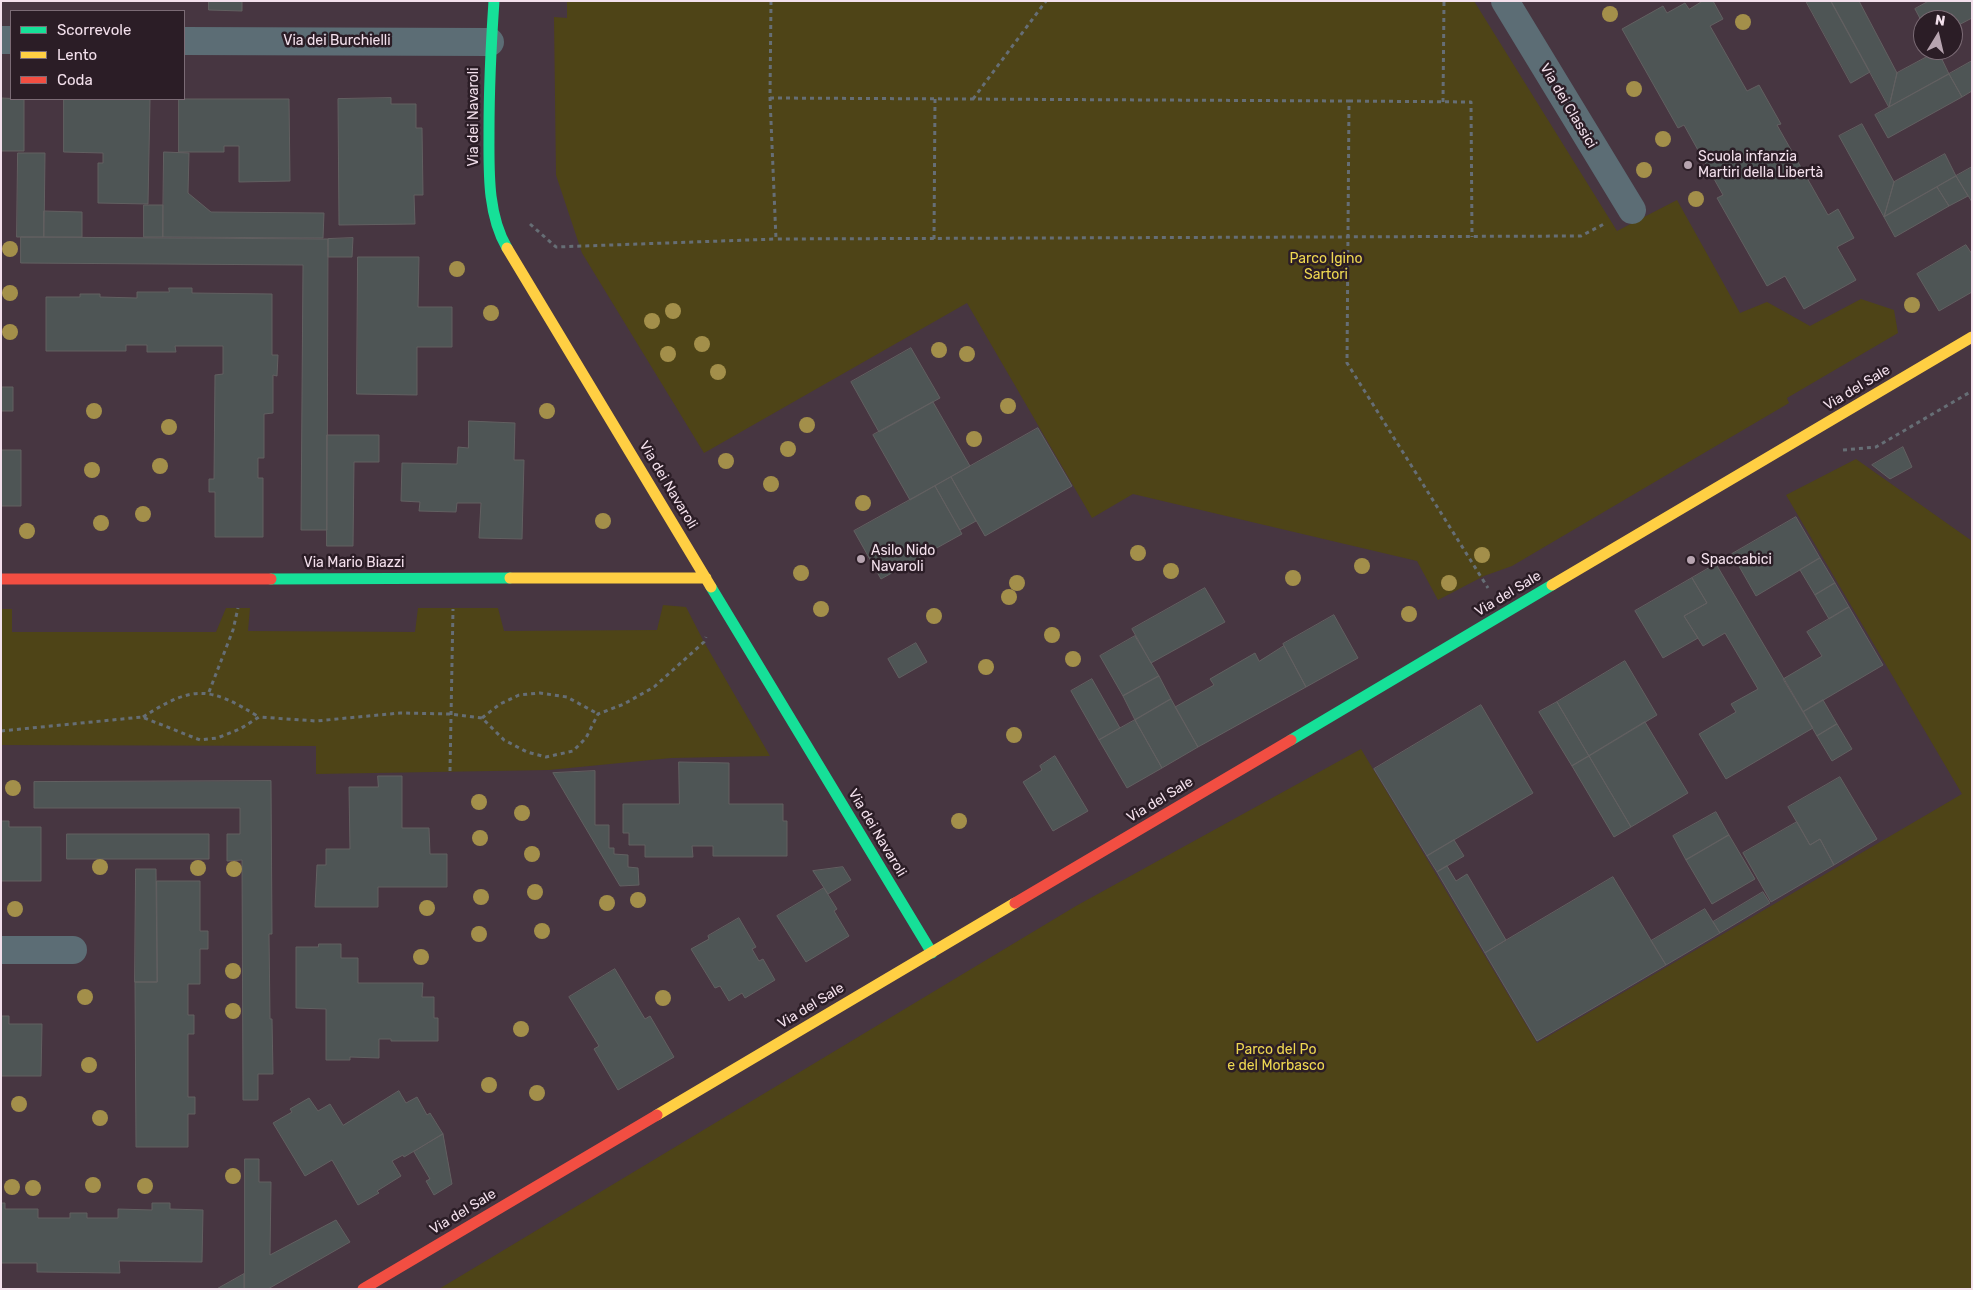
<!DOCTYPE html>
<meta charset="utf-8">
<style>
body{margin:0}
#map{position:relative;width:1973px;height:1290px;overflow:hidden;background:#473641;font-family:Rubik,sans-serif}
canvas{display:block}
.frame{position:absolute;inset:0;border:2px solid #f3e0ec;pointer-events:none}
.legend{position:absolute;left:10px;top:10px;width:175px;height:90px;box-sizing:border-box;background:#2b1d26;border:1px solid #7b6b75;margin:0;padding:6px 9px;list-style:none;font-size:15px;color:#f3e0ec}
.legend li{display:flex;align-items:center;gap:10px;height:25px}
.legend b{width:25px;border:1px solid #7b6b75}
.north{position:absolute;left:1913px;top:10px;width:50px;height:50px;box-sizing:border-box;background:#2b1d26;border:1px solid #7b6b75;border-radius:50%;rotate:9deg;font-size:14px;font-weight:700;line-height:20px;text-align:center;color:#f3e0ec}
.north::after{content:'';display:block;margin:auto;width:18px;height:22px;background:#b7a4b0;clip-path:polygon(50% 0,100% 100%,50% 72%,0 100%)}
</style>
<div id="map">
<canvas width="1973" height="1290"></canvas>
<div class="frame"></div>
<ul class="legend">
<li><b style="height:6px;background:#16e098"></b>Scorrevole</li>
<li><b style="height:6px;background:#ffcf43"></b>Lento</li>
<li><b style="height:6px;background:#f24e42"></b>Coda</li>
</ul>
<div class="north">N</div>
</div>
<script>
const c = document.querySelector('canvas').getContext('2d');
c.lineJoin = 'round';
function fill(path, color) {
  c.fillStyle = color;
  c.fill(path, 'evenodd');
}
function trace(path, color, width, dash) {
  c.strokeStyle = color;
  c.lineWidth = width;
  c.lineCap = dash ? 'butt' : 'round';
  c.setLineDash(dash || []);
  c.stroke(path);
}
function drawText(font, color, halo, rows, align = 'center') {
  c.font = font + ' Rubik,sans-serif';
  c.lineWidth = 5;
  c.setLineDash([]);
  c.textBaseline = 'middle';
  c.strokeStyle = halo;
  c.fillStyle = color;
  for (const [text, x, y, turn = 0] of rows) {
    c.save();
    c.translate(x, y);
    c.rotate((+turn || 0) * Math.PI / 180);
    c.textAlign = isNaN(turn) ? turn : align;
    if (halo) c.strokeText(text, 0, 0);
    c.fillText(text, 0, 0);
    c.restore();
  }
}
fill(new Path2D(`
 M567,1H1474L1617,231L1677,200L1740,313L1767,302L1810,326L1861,299L1894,310L1898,333L1787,398L1789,403L1512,566L1484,576L1438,600L1417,561L1133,494L1092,518L967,303L704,453L582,253L556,175L554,17L567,18Z
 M1856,459L1972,541V1289H439L1076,906L1361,749L1537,1043L1962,794L1786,495Z
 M663,605L686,607L704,642L770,756L671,758L549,770L316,774V746L1,745V609H12V632H216L226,608H250L248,631L415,632L418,608H498L504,631L657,630Z`), '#4e4417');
const building = new Path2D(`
 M209,1H242V11L209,10Z
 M1703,1H1713L1723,19L1710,26L1747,91L1759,85L1781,124L1777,125L1828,215L1838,209L1854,238L1837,247L1856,280L1804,309L1785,276L1767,286L1717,198L1723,195L1684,125L1678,128L1622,29L1663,6L1667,13L1685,3L1689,9Z
 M1806,1H1831L1870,72L1851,83Z
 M1831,1H1859L1897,73L1889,107Z
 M1929,1H1972V18L1953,28V20H1923V24L1915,9Z
 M1938,51L1949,74L1889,107L1897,73Z
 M1972,61V91L1962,97L1949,74Z
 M1949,74L1962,97L1888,138L1875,115Z
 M1,98L24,99V151H1Z
 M391,98V104H416V128H422L423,195H414L415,224L339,225L338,99Z
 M64,99H150L148,204L98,203V163H103V153L64,152Z
 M179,99H289L290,181L239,182V146H224V152H179Z
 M1862,124L1894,182L1884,217L1839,136Z
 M164,152L189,153L188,193L211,212L324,213L323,238L163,237Z
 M18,153H45L44,237H17Z
 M1945,154L1956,176L1884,217L1894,182Z
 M1972,167V202L1956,176Z
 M1956,176L1968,196L1949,206L1937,187Z
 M1937,187L1949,206L1895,237L1884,217Z
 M144,205H163V237H144Z
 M44,211L82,212V237H44Z
 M21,237L328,239L327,530H301L303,265L21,263Z
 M353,238L352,257H328V239Z
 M1966,245L1972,254V292L1939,311L1917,274Z
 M358,257H419L418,307H452V347H417V395L357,394Z
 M169,288H192V293L272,294V355H278L277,376L273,375V413L264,414V458H258V478H263V537H215V492H209V479H214L215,375L223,374V346H175L176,352H147V345H126V351H46V297H80V294H100V297L137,298V292H169Z
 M911,348L940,398L879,432L851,382Z
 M1,387H13V411H1Z
 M933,402L970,466L910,500L873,435Z
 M469,421L515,423L514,460H524L522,539L479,538L481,503H457L456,512L419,511L420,502L401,501L402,463L457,464L458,447L468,448Z
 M1038,428L1072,486L985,536L951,477Z
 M327,435H379V462H354L353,546H327Z
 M1903,447L1912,467L1890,479L1872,465Z
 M1,450H21V506H1Z
 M951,477L976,521L960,530L935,486Z
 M935,486L962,534L881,579L854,531Z
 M1796,517L1820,558L1756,596L1732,554Z
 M1820,558L1835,583L1815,595L1800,570Z
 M1716,564L1813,728L1726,779L1699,734L1736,712L1731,704L1758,689L1725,633L1703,646L1684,616L1707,603L1692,578Z
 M1692,578L1707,603L1684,616L1698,638L1663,658L1635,611Z
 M1835,583L1849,607L1829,619L1815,595Z
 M1205,588L1225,622L1151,663L1132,629Z
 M1849,607L1883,665L1803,712L1783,679L1822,656L1807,632Z
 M1334,615L1358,658L1306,687L1283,644Z
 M1135,636L1159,676L1123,696L1100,656Z
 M916,643L927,662L899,678L888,659Z
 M1284,646L1306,687L1198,747L1175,707L1214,685L1210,679L1255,653L1259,661Z
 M1625,661L1657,715L1589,756L1557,702Z
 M1159,676L1171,699L1135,720L1123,696Z
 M1092,679L1120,728L1099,740L1071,691Z
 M1171,699L1198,747L1162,768L1135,720Z
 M1823,700L1837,724L1817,736L1803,712Z
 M1557,702L1589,756L1572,766L1539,712Z
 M1481,705L1533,793L1427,856L1374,769Z
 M1135,720L1162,768L1127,788L1099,740Z
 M1645,722L1688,793L1631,827L1589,756Z
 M1837,724L1852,749L1832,761L1817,736Z
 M1055,756L1088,811L1053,831L1023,782L1042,770L1040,766Z
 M1589,756L1631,827L1614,837L1572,766Z
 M679,762L729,763V804H783V821H787V856H713V846H692L693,857H645V845H629V833H623V804H679Z
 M595,771V825H609V848H614V854L628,855V867L638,868L639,885L620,886L553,773Z
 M378,776H402V828H429L430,854H447V887H378V907H315L317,865H326V849H350L349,787H378Z
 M1840,777L1877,839L1834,865L1820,839L1810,845L1788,807Z
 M271,781L272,934H269L270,1019H272L273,1074H258V1100H243L242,860L227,861V834H240V808H34V782Z
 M1716,812L1729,835L1686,860L1673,836Z
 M1,821H9V827H41V881H1Z
 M1797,822L1810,845L1820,839L1834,865L1771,902L1743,853Z
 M67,834H209V859H67Z
 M1729,835L1755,879L1712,904L1686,860Z
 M1454,840L1464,856L1437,872L1427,856Z
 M1447,866L1456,881L1467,874L1506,940L1485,953L1437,872Z
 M843,867L851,880L828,894L813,871Z
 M136,869H156L157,982H135Z
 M1613,877L1666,965L1537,1041L1485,953Z
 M157,881H200V931H208V949H200V984H188V1015H194V1034H188V1097H195V1114H188V1147H136L135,982H157Z
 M824,888L837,909L834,911L849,936L806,962L777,916Z
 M1763,892L1770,903L1720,933L1713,922Z
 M1705,909L1720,933L1666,965L1651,941Z
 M739,918L756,947L752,949L759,961L763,959L775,980L745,998L742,993L729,1001L720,986L715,988L691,949L709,939L708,936Z
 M319,944H341V958H358V983H423L422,997H434V1018H438V1041H391V1039H379V1058L350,1057V1060H326V1009L296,1008V947H318Z
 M615,969L645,1019L650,1016L674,1057L618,1090L594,1049L599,1046L569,997Z
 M1,1016H9V1024H42L41,1076H1Z
 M399,1091L406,1103L417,1097L427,1115L430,1113L443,1134L404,1157L403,1155L392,1161L401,1176L377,1191L379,1193L358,1205L332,1160L305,1176L273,1123L292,1112L290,1109L309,1098L318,1111L330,1104L343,1125Z
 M443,1134L452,1184L434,1195L426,1181L430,1179L414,1152Z
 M245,1159H259V1182H271L270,1255L336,1220L350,1242L268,1289H245Z
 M1,1203H5V1209H38V1218H70V1213H87V1218H118V1209L152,1210V1203H170V1209L203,1210L202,1262L119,1261L120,1273L37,1272V1263H1Z
 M244,1274V1289H217Z`);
fill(building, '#4e5555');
trace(building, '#626061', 1);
trace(new Path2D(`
 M771,1L770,98L776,239L1581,236L1604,224
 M770,98L1349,101L1347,363L1488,588
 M973,99L1046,1
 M1349,101L1471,102L1472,237
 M1443,102L1444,1
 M530,224L556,247L776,239
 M934,239L935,99
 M1843,450L1876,447L1972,391
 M209,692L233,630L238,608
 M143,717C193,685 209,686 259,717
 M482,718L500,704L519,695L540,693L567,697L598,714
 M1,731L142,717L200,740L217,738L240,729L259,717L316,721L400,713L451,714L482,718L504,740L527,752L546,757L573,751L586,738L598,714L624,704L654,687L704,642L706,637
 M450,771L453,609`), '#666e75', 3, [4, 4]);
trace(new Path2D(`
 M1505,1L1632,210
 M1,40H11
 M184,41L490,42
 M1,950H73`), '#5c6d75', 28);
trace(new Path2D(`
 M494,1C491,45 489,88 489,132C489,170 487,214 507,248
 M271,579L510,578
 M711,587L932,953
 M1291,740L1552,585`), '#16e098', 11);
trace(new Path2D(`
 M507,248L711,587
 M510,578H706
 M1552,585L1972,337
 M657,1115L1015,903`), '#ffcf43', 11);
trace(new Path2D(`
 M1,579H271
 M1015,903L1291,740
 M363,1289L657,1115`), '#f24e42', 11);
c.fillStyle = '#a38f4a';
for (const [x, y] of [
 [1610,14],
 [1743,22],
 [1634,89],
 [1663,139],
 [1644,170],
 [1696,199],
 [10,249],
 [457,269],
 [10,293],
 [1912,305],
 [673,311],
 [491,313],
 [652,321],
 [10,332],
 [702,344],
 [939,350],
 [668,354],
 [967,354],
 [718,372],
 [1008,406],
 [94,411],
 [547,411],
 [807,425],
 [169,427],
 [974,439],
 [788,449],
 [726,461],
 [160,466],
 [92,470],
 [771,484],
 [863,503],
 [143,514],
 [603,521],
 [101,523],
 [27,531],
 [1138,553],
 [1482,555],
 [1362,566],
 [1171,571],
 [801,573],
 [1293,578],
 [1017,583],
 [1449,583],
 [1009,597],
 [821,609],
 [1409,614],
 [934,616],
 [1052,635],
 [1073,659],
 [986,667],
 [1014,735],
 [13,788],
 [479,802],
 [522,813],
 [959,821],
 [480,838],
 [532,854],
 [100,867],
 [198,868],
 [234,869],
 [535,892],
 [481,897],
 [638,900],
 [607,903],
 [427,908],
 [15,909],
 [542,931],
 [479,934],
 [421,957],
 [233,971],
 [85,997],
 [663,998],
 [233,1011],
 [521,1029],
 [89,1065],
 [489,1085],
 [537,1093],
 [19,1104],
 [100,1118],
 [233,1176],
 [93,1185],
 [145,1186],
 [12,1187],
 [33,1188]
]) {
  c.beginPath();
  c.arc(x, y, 8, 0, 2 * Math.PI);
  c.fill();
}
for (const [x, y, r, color] of [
 [1688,165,5,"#b7a4b0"],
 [861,559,5,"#b7a4b0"],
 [1691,560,5,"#b7a4b0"]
]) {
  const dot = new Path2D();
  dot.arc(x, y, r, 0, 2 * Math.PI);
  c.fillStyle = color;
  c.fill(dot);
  trace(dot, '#2b1d26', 2);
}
drawText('14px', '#f3e0ec', '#2b1d26', [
 ["Via dei Burchielli",337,41],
 ["Via dei Classici",1568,106,59],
 ["Via dei Navaroli",474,117,-90],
 ["Via del Sale",1857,388,-31],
 ["Via dei Navaroli",668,485,59],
 ["Via Mario Biazzi",354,563],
 ["Via del Sale",1508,594,-31],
 ["Via del Sale",1160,800,-31],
 ["Via dei Navaroli",877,833,59],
 ["Via del Sale",811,1006,-31],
 ["Via del Sale",463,1212,-31]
]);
drawText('14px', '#f3e0ec', '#2b1d26', [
 ["Scuola infanzia",1698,157],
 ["Martiri della Libertà",1698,173],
 ["Asilo Nido",871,551],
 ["Navaroli",871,567],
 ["Spaccabici",1701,560]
], 'left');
drawText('14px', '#eed751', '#2b1d26', [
 ["Parco Igino",1326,259],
 ["Sartori",1326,275],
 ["Parco del Po",1276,1050],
 ["e del Morbasco",1276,1066]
]);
</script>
